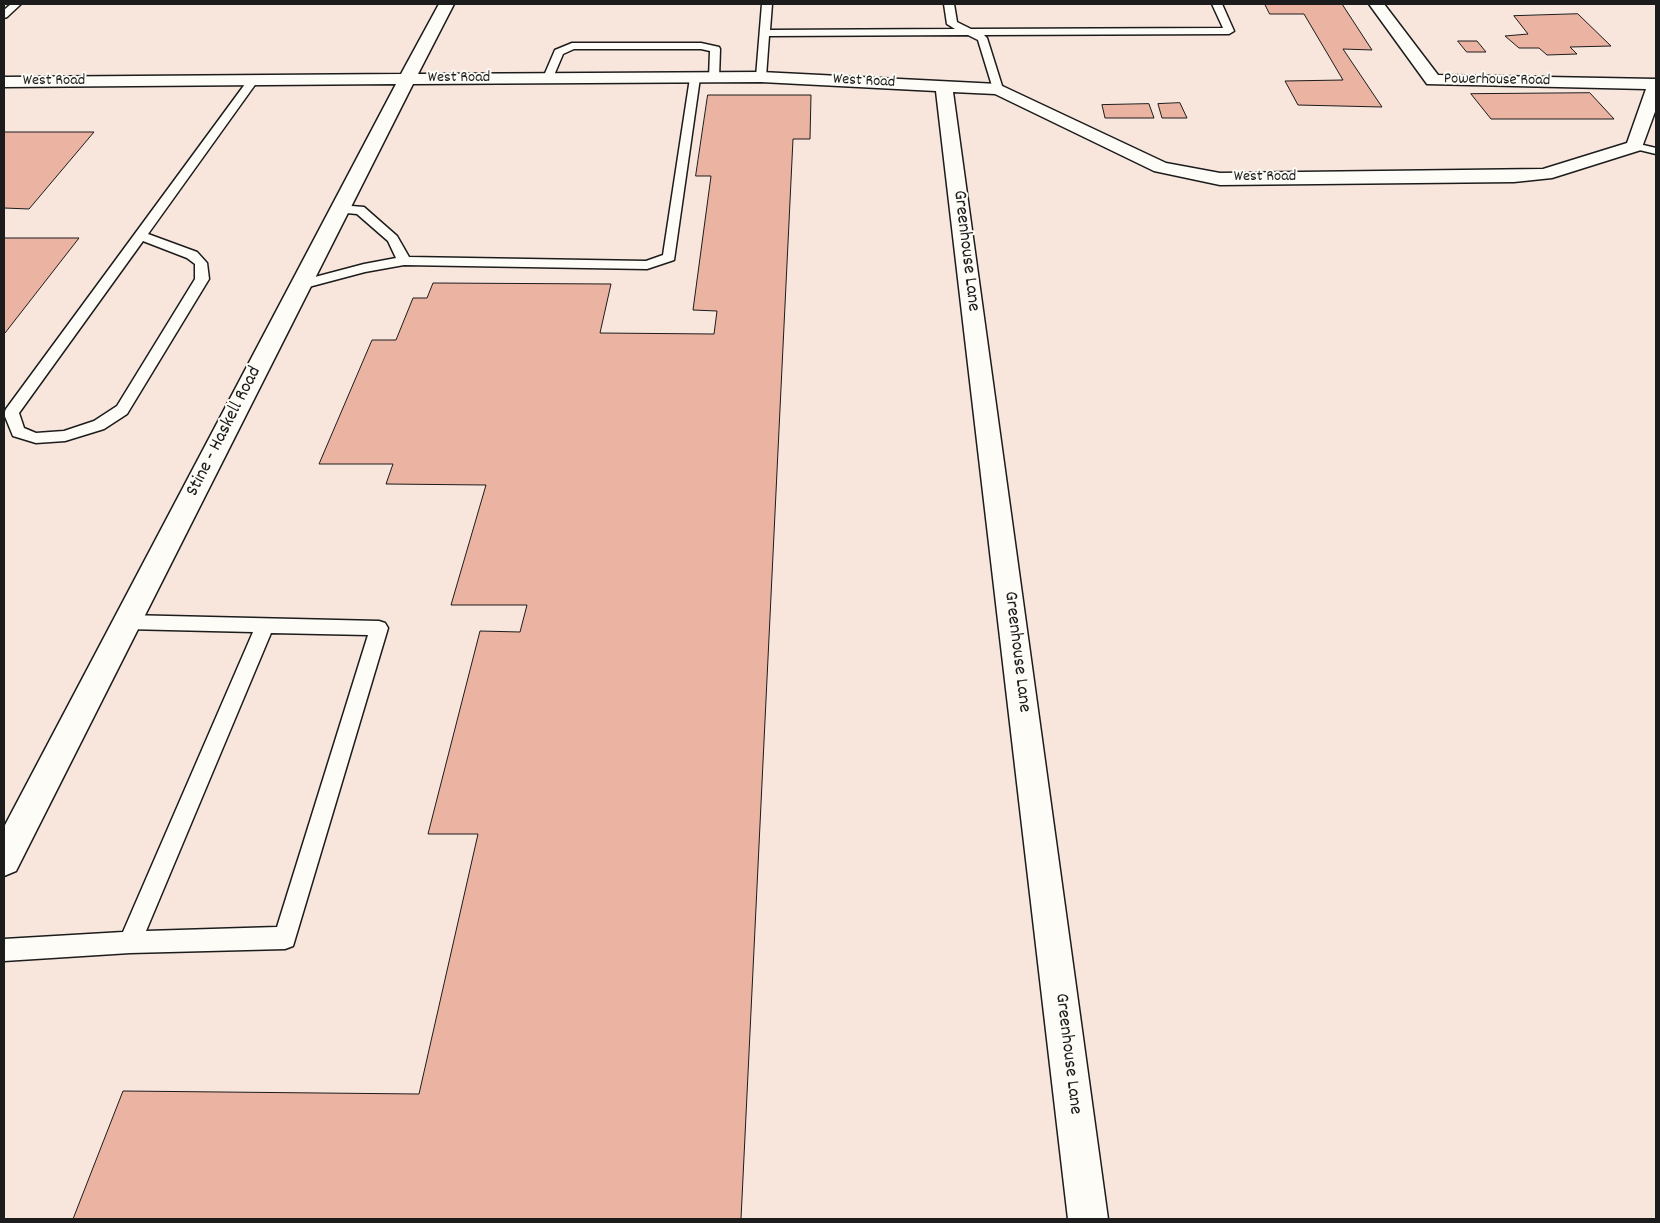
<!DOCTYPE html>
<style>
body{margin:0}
#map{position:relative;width:1660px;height:1223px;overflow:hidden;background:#fdfcf7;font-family:Dekko,sans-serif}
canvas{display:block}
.frame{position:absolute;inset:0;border:5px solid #1c1c1c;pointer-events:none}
</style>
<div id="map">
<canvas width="1660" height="1223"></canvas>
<div class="frame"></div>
</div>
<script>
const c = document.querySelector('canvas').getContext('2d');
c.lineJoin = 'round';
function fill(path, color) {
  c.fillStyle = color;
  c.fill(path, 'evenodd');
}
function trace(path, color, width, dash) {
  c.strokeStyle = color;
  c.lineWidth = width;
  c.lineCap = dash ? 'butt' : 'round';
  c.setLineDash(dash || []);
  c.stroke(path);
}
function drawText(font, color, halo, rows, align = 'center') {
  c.font = font + ' Dekko,sans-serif';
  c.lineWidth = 4;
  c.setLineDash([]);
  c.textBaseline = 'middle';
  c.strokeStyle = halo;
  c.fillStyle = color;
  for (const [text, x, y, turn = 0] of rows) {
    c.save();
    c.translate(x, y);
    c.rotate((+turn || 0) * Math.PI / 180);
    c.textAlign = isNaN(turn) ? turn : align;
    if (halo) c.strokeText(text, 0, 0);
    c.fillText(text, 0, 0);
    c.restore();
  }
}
fill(new Path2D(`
 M4,4H1656V1219H4Z`), '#f8e6dd');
const building = new Path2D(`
 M1265,4H1342L1372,50L1343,49L1382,107L1298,105L1285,81L1343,80L1304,14H1270Z
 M1578,14L1611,46L1570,47L1577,54L1547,55L1539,48H1519L1505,36L1528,34L1514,16Z
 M1458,41H1477L1486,52H1467Z
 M1590,93L1614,119H1491L1471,94Z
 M708,95H811L810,139H793L741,1219H73L123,1091L419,1094L478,834H428L480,631L520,632L527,605H451L486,485L386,484L393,464H319L372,340H396L413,298H427L433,283L611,284L600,333L714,334L717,311L693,310L711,176H696Z
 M1180,103L1187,118H1162L1158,104Z
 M1149,104L1154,118H1105L1102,105Z
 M4,132H94L29,209L4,208Z
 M4,238H79L5,333H4Z`);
fill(building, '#ebb3a1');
trace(building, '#1c1c1c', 1);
const lane = new Path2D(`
 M11,4H21L7,17L4,18V10Z
 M762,4H772L770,30L955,29L947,24L944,4H954L957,22L971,29L1223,28L1212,4H1222L1234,31L1229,34L984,35L987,38L1003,89L998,92L993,89L978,40L968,35L769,36L766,77L761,80L756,77Z
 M572,43H701L719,47L720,49L719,78L714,81L709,78L710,51L701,49H574L563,54L552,80H544L543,78L555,50Z
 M695,75L700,78L674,260L647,269L404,265L365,272L301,289L294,285L296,282L364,264L396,258L388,241L357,214L335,212L333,209L339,205L364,207L397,236L409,257L646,261L663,255L690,78Z
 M252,79L257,82L148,234L197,252L207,263L209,279L127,414L104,429L65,441L36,443L13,436L4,414L6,409L248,80ZM143,241L187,258L195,264V279L117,406L94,421L64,431L36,433L24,428L19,413Z
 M1635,143L1656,148V154L1631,148L1629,146Z
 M126,615L379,621L385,623L388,628L293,946L285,949L130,953L4,961V939L123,932L253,632L126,629L120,627L117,622L120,617ZM271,633L368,635L277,927L146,931Z`);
const street = new Path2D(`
 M439,4H454L418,74L761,72L998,84L1166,163L1220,173L1543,169L1627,143L1646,89L1427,84L1369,4H1384L1438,75L1656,79V109L1641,150L1552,178L1514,182L1220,185L1154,171L995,94L953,92L1108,1219H1068L936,91L761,82L413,84L16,871L4,876V827L396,84L4,87V77L401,74Z`);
trace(lane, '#1c1c1c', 3);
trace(street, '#1c1c1c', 3);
fill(lane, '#fdfcf7');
fill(street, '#fdfcf7');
drawText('16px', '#1c1c1c', '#fdfcf7', [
 ["West Road",459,79],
 ["Powerhouse Road",1497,81,1],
 ["West Road",54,82],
 ["West Road",864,82,3],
 ["West Road",1265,178]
]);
drawText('19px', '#1c1c1c', '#fdfcf7', [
 ["Greenhouse Lane",965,251,83],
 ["Stine - Haskell Road",225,432,-63],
 ["Greenhouse Lane",1016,652,83],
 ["Greenhouse Lane",1067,1054,83]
]);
</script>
